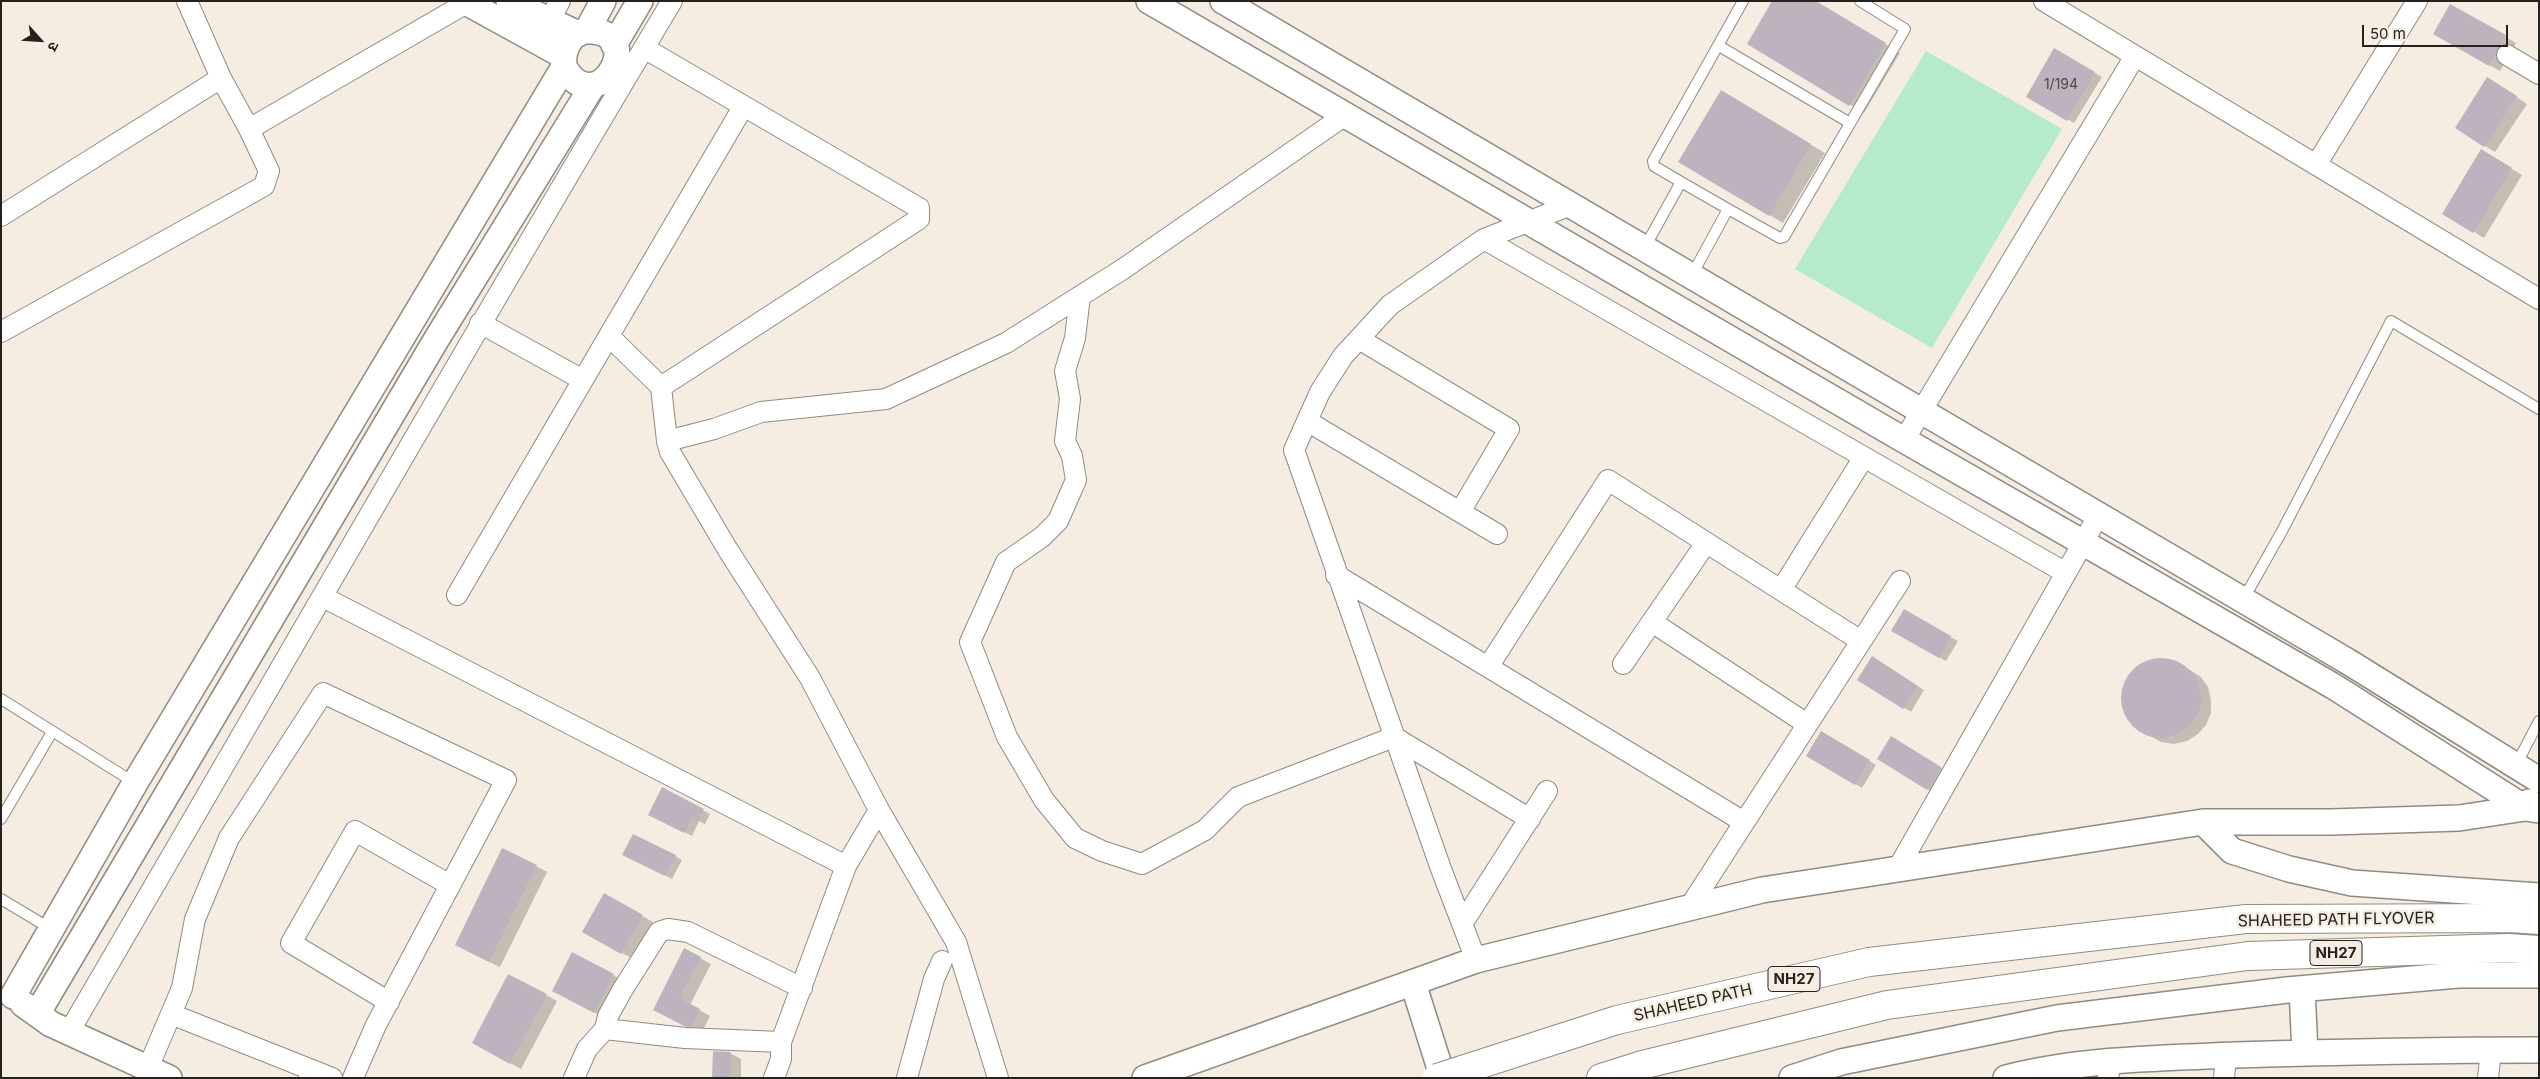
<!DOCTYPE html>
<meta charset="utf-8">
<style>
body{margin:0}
#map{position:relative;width:2540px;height:1079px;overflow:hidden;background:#f5ede2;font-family:Inter,"Noto Sans Devanagari",sans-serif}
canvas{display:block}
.frame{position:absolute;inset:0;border:2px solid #25221e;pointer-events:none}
.north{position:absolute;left:15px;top:15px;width:50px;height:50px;-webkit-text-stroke:4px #f5ede2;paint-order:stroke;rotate:116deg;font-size:14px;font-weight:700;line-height:20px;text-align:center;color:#25221e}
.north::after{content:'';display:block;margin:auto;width:18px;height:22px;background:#25221e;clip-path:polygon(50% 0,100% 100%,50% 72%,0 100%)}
.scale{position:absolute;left:2362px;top:25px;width:146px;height:22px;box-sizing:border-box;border:2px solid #25221e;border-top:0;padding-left:6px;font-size:15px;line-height:18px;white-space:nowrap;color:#25221e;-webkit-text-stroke:4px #f5ede2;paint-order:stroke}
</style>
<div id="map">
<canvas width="2540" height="1079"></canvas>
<div class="frame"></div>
<div class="north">उ</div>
<div class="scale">50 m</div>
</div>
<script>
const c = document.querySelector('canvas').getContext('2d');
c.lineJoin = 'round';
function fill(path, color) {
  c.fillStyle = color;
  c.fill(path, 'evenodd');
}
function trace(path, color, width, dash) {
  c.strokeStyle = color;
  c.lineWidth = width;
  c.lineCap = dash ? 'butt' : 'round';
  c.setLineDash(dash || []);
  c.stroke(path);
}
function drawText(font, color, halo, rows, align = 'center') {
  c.font = font + ' Inter,sans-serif';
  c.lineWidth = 5;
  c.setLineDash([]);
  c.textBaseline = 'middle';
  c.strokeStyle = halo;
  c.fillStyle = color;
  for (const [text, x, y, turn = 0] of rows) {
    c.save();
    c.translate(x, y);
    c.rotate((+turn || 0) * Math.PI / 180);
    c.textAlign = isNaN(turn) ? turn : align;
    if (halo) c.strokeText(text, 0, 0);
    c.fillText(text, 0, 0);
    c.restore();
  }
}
fill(new Path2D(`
 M1926,51L2062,129L1932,348L1795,269Z`), '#b5eaca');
fill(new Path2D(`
 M1815,1L1900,53L1864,113L1849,104Z
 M2450,5L2516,43L2500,71L2435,34Z
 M2055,50L2102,77L2074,123L2027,96Z
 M2498,85L2527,104L2495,152L2456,128Z
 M1721,92L1825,153L1783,223L1680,162Z
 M2482,151L2522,175L2484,238L2444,213Z
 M1904,611L1958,641L1946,661L1893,631Z
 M2153,659H2166L2179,663L2201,677L2208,687L2211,700V713L2206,725L2198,734L2187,741L2174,744L2161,742L2138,729L2129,720L2124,709L2122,696L2125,683L2132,672L2141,664Z
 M1879,662L1924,690L1911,712L1859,680Z
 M1822,733L1876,765L1862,788L1808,756Z
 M1892,738L1947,772L1934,793L1879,759Z
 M662,789L710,814L705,824L699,821L692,836L656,818Z
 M675,856L682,860L672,879L631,858Z
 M536,866L547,872L500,967L467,951Z
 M605,895L653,922L633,959L584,932Z
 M700,958L711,964L690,1005L710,1016L701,1034L665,1015Z
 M613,975L624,981L605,1018L564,996Z
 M546,995L557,1001L521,1069L484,1049Z
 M730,1053L741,1059V1078H713Z`), '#0003');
fill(new Path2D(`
 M1772,1H1816L1886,43L1849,106L1747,44Z
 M2450,4L2506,35L2489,66L2433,34Z
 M2054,48L2095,72L2067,121L2026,97Z
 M2487,77L2517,96L2484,147L2455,128Z
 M1721,90L1811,144L1769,216L1678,162Z
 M2481,149L2512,168L2473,233L2442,214Z
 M1904,609L1951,636L1939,658L1891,631Z
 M1872,656L1918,686L1903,709L1857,680Z
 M2121 698a40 40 0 1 1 80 0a40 40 0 1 1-80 0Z
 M1821,731L1870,760L1855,785L1806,756Z
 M1891,736L1941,767L1927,790L1877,759Z
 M662,787L704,809L698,821L692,818L684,833L648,815Z
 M633,834L676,855L665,876L622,855Z
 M502,848L537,865L489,962L455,945Z
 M604,893L643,915L621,954L582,932Z
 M684,948L701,957L679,998L700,1009L690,1029L653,1010Z
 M572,952L614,974L594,1013L552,991Z
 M508,974L547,994L510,1064L472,1043Z
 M713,1051L731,1052L730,1078H712Z`), '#bcb3be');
const service = new Path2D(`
 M1719,46L1850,123
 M1681,182L1728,209
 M1645,247L1681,182L1654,166L1653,161L1743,1
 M1692,275L1728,209L1780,238L1784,237L1905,29L1860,1
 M2243,600L2282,531L2391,321L2539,409
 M1,699L135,783
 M2516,765L2539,721
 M1,819L52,732
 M1,899L51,929`);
const minor = new Path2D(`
 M187,1L221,78
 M2044,1L2539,299
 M542,34L560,1
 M644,48L919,208V219L661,387
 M2507,55L2539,74
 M2316,165L2417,1
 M1,216L221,78L249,129L470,1
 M1484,239L2066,573L1898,868
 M1080,296L1075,338L1065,371L1070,399L1065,441L1072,456L1076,480L1058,521L1042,537L1006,562L970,642L1007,737L1044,800L1075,838L1102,851L1142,864L1205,830L1238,797L1394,737L1530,819
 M480,323L583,380
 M1,332L264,186L269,171L249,129
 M609,336L661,387L667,441L670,452L728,550L810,678L879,810L956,942L998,1078
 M1359,339L1509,429L1460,512
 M1307,421L1497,534
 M1904,440L2135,56
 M667,441L714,429L761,412L886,399L1006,343L1123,269L1344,116
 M2066,573L2098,516
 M1336,575L1744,822
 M1781,590L1864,457
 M457,595L743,107
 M323,597L846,866
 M1652,622L1807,724
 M1623,664L1706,543
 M1488,667L1608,480L1861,641
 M1689,908L1900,581
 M1462,924L1547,791
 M1476,960L1441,869L1294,450L1320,392L1343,356L1390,305L1484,239L1571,205
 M389,1002L291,943L355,831L450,885
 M171,1014L312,1070
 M605,1029L685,1038L781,1042
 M69,1032C270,688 467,343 672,1
 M148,1068L182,988L195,919L229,838L323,693L506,780L376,1025L353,1078
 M309,1078L312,1070L332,1078
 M574,1078L587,1049L605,1029L608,1016L623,989L659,932L668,929L688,932L802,988
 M774,1078L781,1059V1042L846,866L879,810
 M907,1078L934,979L942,961
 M2108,1078L2111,1062
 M2224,1078L2226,1056
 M2488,1078L2491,1050`);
const tertiary = new Path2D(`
 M464,1L564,56
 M509,1L578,34
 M1149,1L1904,440L2333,686L2525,808L2539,810
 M1223,1L2347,661L2539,780
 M587,31L603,1
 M614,45L640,1
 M2203,822L2232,851L2289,869L2352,883L2539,896
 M1413,983L1443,1078
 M2302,989L2305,1053
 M13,996L135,783L564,67C562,49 571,29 592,31C648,35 596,123 564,67
 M23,1004L51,1024L169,1078
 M37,1014L436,340L593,85
 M1145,1078L1476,960L1762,890L2203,822H2331L2459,818L2525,808L2529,802
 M1792,1078L1841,1062L2057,1018L2287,990L2458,975H2539
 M2006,1078C2081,1059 2159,1058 2236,1055C2337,1052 2438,1050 2539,1050`);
const trunk = new Path2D(`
 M1462,1070L1617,1020L1869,962L2246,919L2510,918L2539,920
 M1601,1078L1642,1065L1887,1005L2248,956L2508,948L2539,950`);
trace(service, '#918a80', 12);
trace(minor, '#918a80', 22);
trace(tertiary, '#918a80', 28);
trace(trunk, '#918a80', 30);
trace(service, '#fff', 10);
trace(minor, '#fff', 20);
trace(tertiary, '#fff', 25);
trace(trunk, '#fff', 28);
const trunkBridge = new Path2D(`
 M1437,1078L1462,1070`);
trace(trunkBridge, '#918a80', 30, []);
trace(trunkBridge, '#fff', 28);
drawText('14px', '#4b4646', null, [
 ["1/194",2061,85]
]);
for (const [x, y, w] of [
 [2336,953,52],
 [1794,979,52]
]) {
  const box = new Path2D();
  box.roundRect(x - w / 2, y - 12.5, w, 25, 4);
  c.fillStyle = '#f5ede2';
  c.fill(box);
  trace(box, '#25221e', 1);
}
drawText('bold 15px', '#25221e', null, [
 ["NH27",2336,953],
 ["NH27",1794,979]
]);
drawText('16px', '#25221e', '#f5ede2', [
 ["SHAHEED PATH FLYOVER",2336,920,-1],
 ["SHAHEED PATH",1693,1003,-13]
]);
</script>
